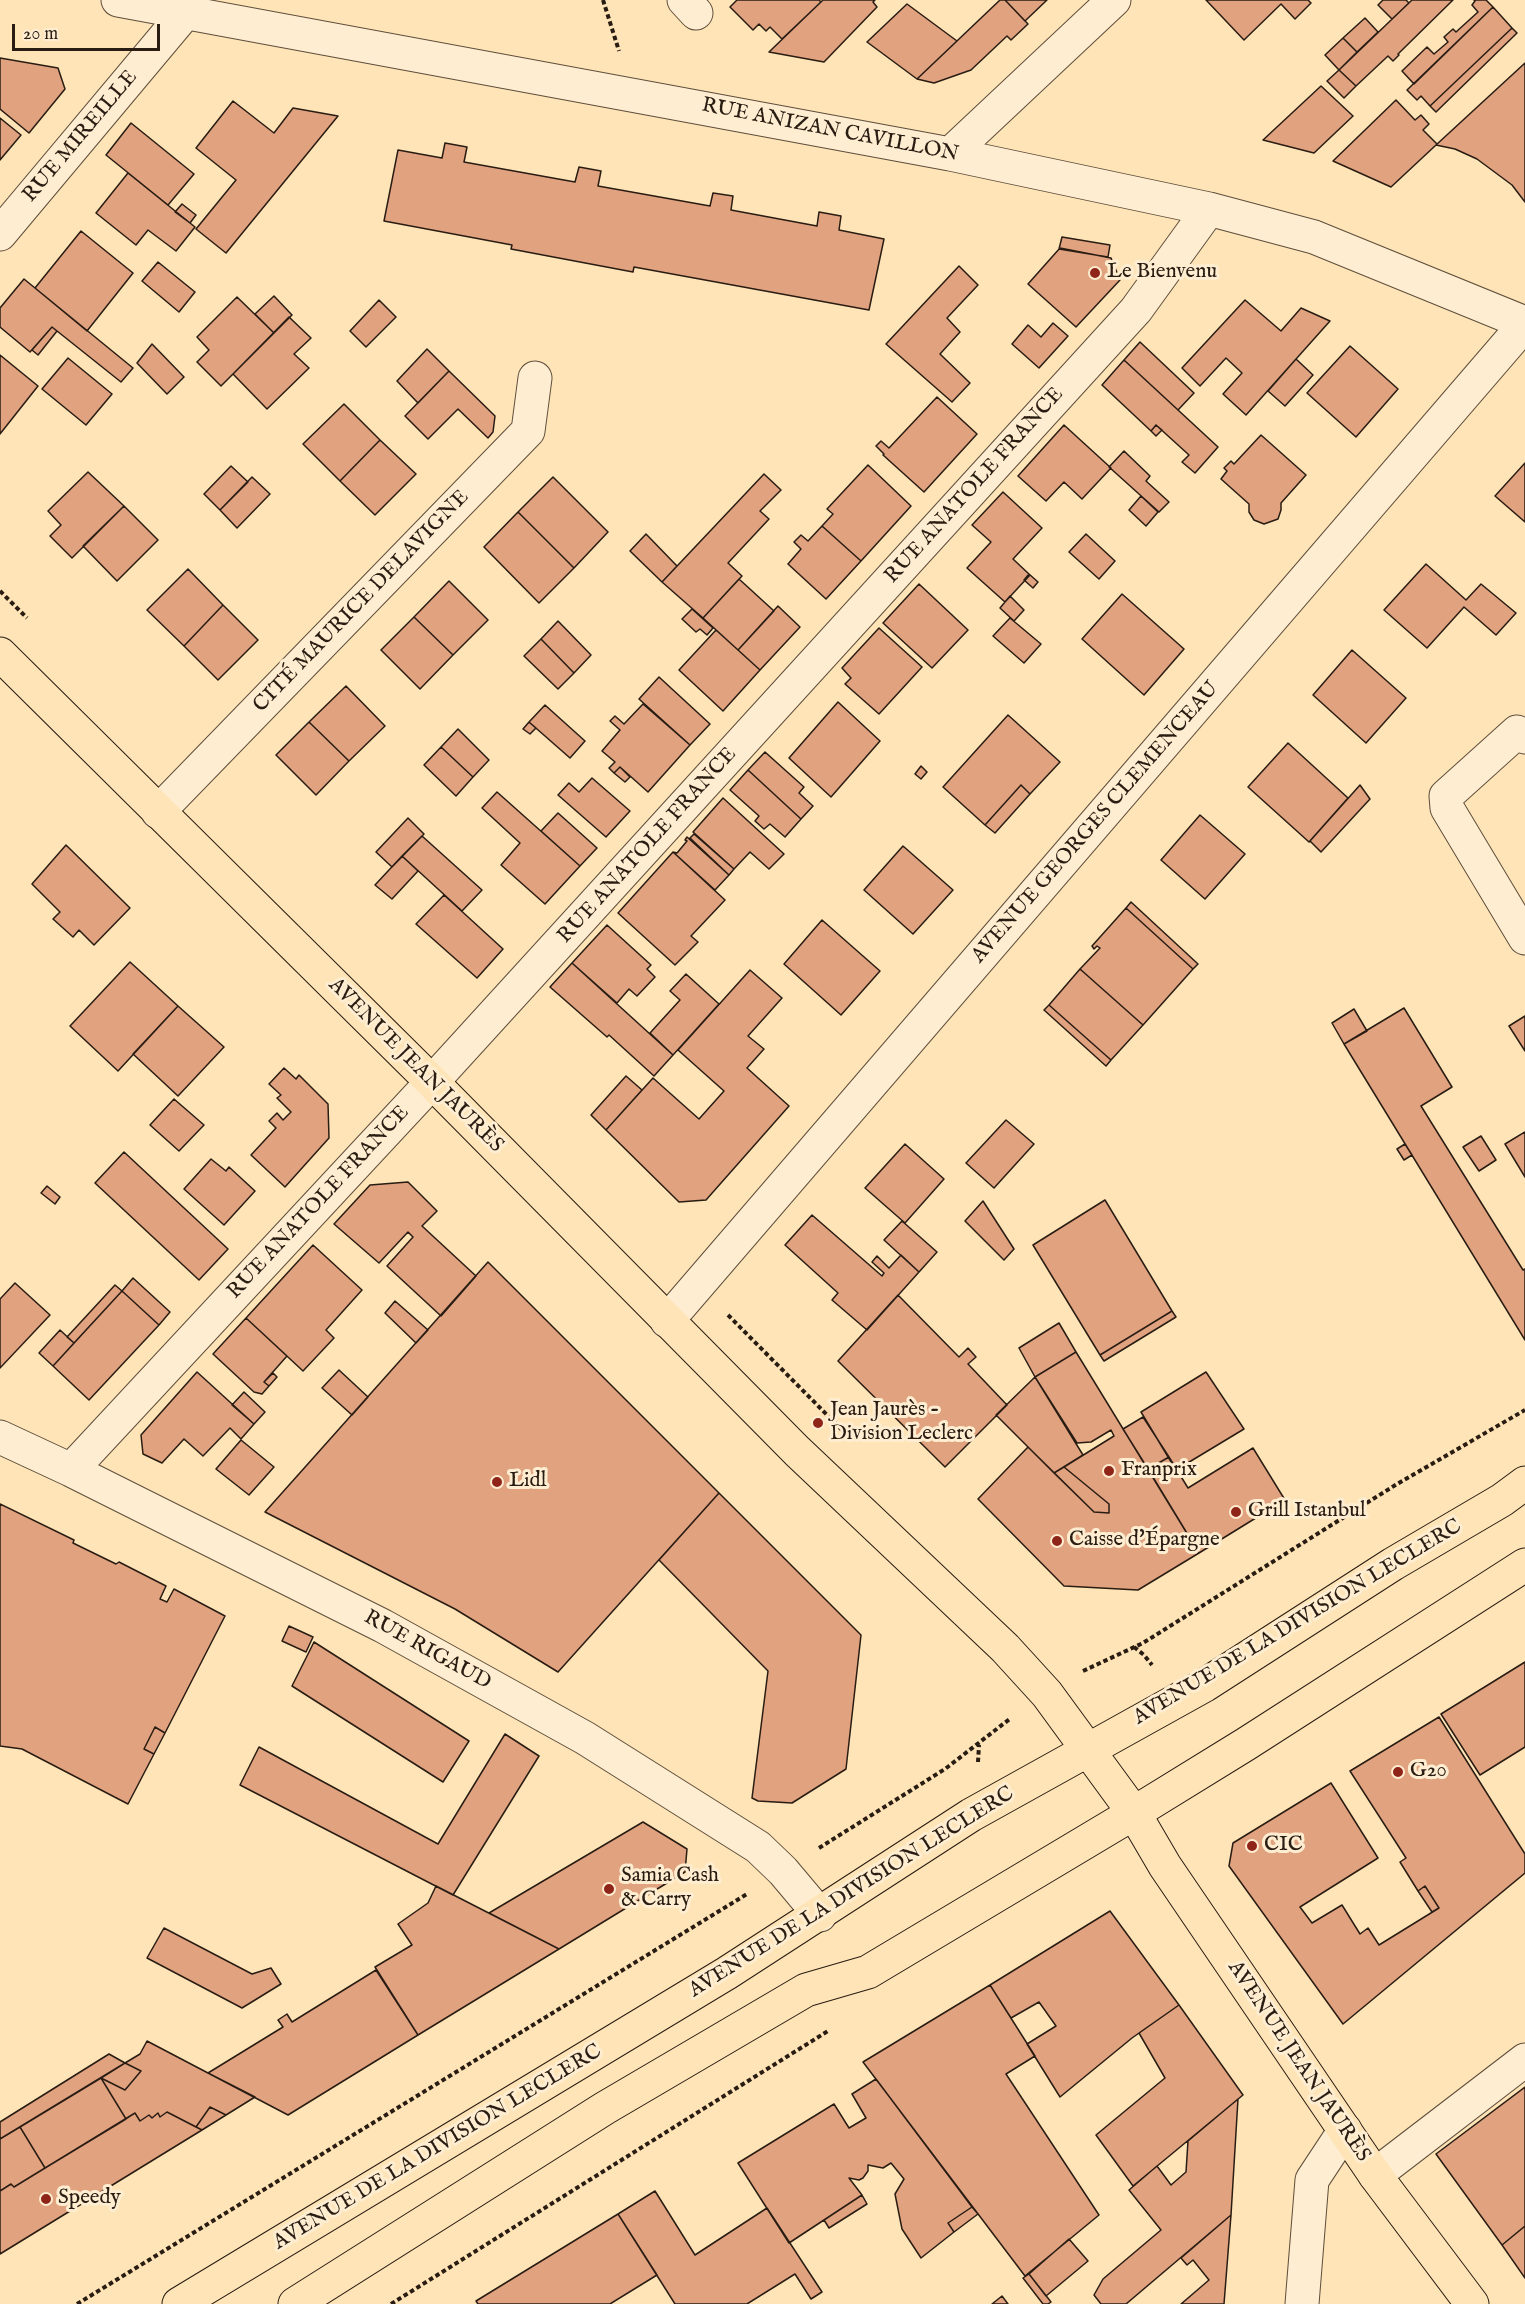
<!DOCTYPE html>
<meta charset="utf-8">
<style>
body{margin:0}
#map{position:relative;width:1525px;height:2304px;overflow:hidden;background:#fee4b7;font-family:"IM FELL English",serif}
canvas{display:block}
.scale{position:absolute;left:12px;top:24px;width:148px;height:27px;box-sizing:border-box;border:3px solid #291c12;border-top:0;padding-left:8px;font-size:18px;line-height:21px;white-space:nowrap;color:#291c12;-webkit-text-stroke:4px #feedd0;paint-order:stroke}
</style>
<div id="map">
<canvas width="1525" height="2304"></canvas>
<div class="scale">20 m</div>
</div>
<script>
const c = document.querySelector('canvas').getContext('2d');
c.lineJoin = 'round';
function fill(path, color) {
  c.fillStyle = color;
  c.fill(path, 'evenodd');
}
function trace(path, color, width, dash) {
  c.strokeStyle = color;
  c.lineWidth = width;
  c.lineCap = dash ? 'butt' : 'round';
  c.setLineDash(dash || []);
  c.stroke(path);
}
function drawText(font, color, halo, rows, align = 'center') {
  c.font = font + ' "IM FELL English",serif';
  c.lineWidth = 6;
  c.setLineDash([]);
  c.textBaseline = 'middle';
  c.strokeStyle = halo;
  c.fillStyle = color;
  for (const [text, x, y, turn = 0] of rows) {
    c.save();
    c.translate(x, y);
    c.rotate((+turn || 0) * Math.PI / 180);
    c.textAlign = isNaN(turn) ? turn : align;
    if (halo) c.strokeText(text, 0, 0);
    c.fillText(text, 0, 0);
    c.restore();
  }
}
const building = new Path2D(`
 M737,0H819L821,2L782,39L770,27L766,31L759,24L753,30L730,7Z
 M823,0H875L873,2L877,7L824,62L769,52Z
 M1000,0H1005L1028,24L1011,40L1007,36L971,70L934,83L917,79Z
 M1005,0H1047L1025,21Z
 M1206,0H1308L1311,3L1295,19L1281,4L1244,40Z
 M1383,0H1406L1409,3L1392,19L1378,5Z
 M1412,0H1453L1398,54L1399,55L1393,61L1388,56L1356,86L1339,70Z
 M1474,0H1486L1493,7L1414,84L1402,71L1427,47L1434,54L1448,42L1444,37L1453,29L1456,32L1478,12L1472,5L1475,1Z
 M907,4L957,41L917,79L867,42Z
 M1493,7L1512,28L1430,106L1421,96L1417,100L1407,90Z
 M1365,18L1378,32L1357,52L1343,38Z
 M1512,28L1517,33L1436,112L1430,106Z
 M1343,38L1357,52L1339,70L1325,55Z
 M0,58L58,68L65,89L29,133L0,109Z
 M1525,63V202L1512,185L1477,159L1455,149L1436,145Z
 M1339,70L1356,86L1344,98L1327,81Z
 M1321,86L1353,116L1314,153L1263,140Z
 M1396,100L1415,120L1421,115L1429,124L1423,130L1437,144L1436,145L1391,187L1333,161Z
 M233,101L274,133L293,108L338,116L226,253L196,229L236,180L196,148Z
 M0,118L21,135L0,160Z
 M131,123L194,174L168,205L106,155Z
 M445,143L467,147L464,162L575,182L579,167L601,171L598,186L710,206L713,193L733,196L731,210L817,226L819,212L841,216L839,230L884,239L869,310L634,267L633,272L511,249L512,245L384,221L398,150L442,158Z
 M128,173L195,227L176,251L148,230L136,245L96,213Z
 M182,204L196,215L190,223L175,212Z
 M81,231L133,273L87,331L35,288Z
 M1062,237L1110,245L1108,257L1059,249Z
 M1060,248L1111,258L1120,280L1076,327L1028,284Z
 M158,262L195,292L179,312L142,281Z
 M959,266L978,285L947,318L960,332L940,354L970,383L952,402L886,344Z
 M24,279L133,368L121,382L52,327L30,352L0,327V308Z
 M274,296L292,315L274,333L255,314Z
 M237,297L274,333L221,386L197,362L209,350L197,337Z
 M379,300L396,317L366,347L350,331Z
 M1245,300L1281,331L1301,308L1330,321L1246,415L1223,394L1242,373L1226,358L1200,386L1182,368Z
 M289,317L311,338L294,354L309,368L267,409L233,374Z
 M1053,323L1068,336L1039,368L1012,344L1028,325L1041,337Z
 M52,327L57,331L38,355L32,350Z
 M1140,342L1194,393L1178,410L1124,360Z
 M152,344L184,377L167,394L137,363Z
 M1350,346L1398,389L1356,437L1307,393Z
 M427,349L449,371L418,403L397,381Z
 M0,355L38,386L0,434Z
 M68,358L112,394L86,425L42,389Z
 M1296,359L1313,375L1285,406L1268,391Z
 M1124,360L1218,447L1195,473L1182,462L1189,455L1156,425L1151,431L1102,385Z
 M449,371L495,416L493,432L488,438L458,409L428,439L405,416Z
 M937,397L977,434L924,492L883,455L884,454L876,446L881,441L889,448Z
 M344,404L380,440L340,481L303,444Z
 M1064,425L1111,468L1082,499L1064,482L1046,501L1018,476Z
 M1156,425L1162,430L1156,436L1151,431Z
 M1261,435L1306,475L1281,503V510L1278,519L1264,524L1254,520L1249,512V504L1221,479L1227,471L1224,468L1231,461L1234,464Z
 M380,440L416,474L375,515L340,481Z
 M1124,451L1150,476L1146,481L1169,502L1159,512L1109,467Z
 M1525,463V522L1495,496Z
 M868,465L911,506L861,561L822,526L833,514L827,509Z
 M231,466L248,482L220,510L204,494Z
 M88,472L124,506L72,558L50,536L61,525L48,511Z
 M764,474L781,490L760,511L769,519L728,563L742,576L703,618L662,582Z
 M252,477L270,494L237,528L220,510Z
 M553,477L608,532L574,568L518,512Z
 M1003,492L1042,528L1013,559L1030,575L1005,602L967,568L991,542L972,525Z
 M1141,496L1158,512L1146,526L1129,510Z
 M124,506L158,540L117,581L83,546Z
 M518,512L574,568L539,603L484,547Z
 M822,526L861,561L826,599L788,564L801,549L794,542L801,535L808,541Z
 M646,534L677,566L662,582L630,551Z
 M1086,534L1115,561L1099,579L1069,552Z
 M1426,564L1466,600L1481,584L1516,613L1496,635L1464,607L1427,648L1384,610Z
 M188,569L223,605L184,646L147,610Z
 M1029,574L1038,582L1033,588L1024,580Z
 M739,579L774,611L738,650L703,618Z
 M449,581L488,620L453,655L414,617Z
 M919,584L968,630L932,668L883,623Z
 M1122,594L1184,649L1144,695L1082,639Z
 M1010,596L1024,610L1014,621L1000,608Z
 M223,605L258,640L218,680L184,646Z
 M778,606L800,627L760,670L738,650Z
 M692,609L713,628L707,635L700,629L696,632L682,619Z
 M414,617L453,655L420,689L381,650Z
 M1010,618L1041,644L1024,663L993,636Z
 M558,621L591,655L574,673L541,639Z
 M879,628L922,667L879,714L845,684L851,678L842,668Z
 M716,630L760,670L723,711L679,670Z
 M541,639L574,673L558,689L524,656Z
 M1352,650L1406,698L1366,743L1313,695Z
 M659,677L710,724L690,745L639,699Z
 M346,686L385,726L349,761L309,722Z
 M838,702L880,741L831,797L789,758Z
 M643,704L690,745L648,792L620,767L614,773L609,768L615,762L602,751L620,730L610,721L615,716L624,724Z
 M545,705L585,741L570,758L529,722Z
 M1008,715L1060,762L1030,794L1021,785L985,825L943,787Z
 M309,722L349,761L316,795L276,755Z
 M529,722L536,728L530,734L523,729Z
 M458,729L489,760L473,777L441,747Z
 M1288,743L1348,798L1309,842L1248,787Z
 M441,747L473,777L456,796L424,765Z
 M765,752L804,787L799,793L813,806L801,819L748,770Z
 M921,766L927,772L921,779L915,774Z
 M620,767L630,777L625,782L614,773Z
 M748,770L801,819L785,837L770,824L764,829L755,821L759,816L730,790Z
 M592,778L630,811L606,837L558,795L569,783L579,792Z
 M1021,785L1030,794L995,833L985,825Z
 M1360,785L1370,799L1321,852L1310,841Z
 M497,792L580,866L545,904L501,865L520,843L482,808Z
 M723,798L784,854L769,869L750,852L734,869L693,832Z
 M558,813L597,848L580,866L541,831Z
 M1200,815L1245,854L1205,899L1161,860Z
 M408,818L424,834L392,867L376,852Z
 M694,834L734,869L729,875L690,838Z
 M422,836L482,890L462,911L402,856Z
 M687,837L729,875L715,890L673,852L677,853L687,841L685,840Z
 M66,845L130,908L94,945L79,930L73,937L53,919L60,912L32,884Z
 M903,846L953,890L913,934L864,890Z
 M673,852L725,900L691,936L698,942L675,965L618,913Z
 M402,856L418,871L392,899L375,885Z
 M444,895L503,949L477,978L416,924Z
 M1131,902L1198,964L1193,969L1126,908Z
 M1126,908L1193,969L1143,1025L1080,969L1100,948L1097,946L1094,949L1092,946Z
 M822,920L880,971L841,1015L784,964Z
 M607,925L651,965L647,969L655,977L637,996L629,989L617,1003L572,963Z
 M130,962L178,1006L118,1071L70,1026Z
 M572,963L673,1055L654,1076L609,1035L607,1037L550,987Z
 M1080,969L1143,1025L1111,1060L1049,1005Z
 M750,970L782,998L748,1036L764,1049L747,1068L789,1106L706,1200L679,1202L606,1130L653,1078L699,1119L724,1091L678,1050Z
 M686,974L719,1004L673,1055L650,1033L680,1000L670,991Z
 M1049,1005L1111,1060L1106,1066L1044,1010Z
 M178,1006L224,1047L178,1096L133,1054Z
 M1404,1008L1452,1087L1421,1106L1523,1270L1525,1269V1340L1344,1044Z
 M1354,1009L1367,1031L1344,1044L1332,1023Z
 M1525,1016V1051L1509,1026Z
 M284,1068L296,1079L299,1075L328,1104L329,1138L285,1187L251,1155L276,1128L269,1121L277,1113L283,1120L291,1112L277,1098L281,1095L269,1084Z
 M626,1076L642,1090L606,1130L591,1115Z
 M174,1099L204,1125L179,1151L150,1125Z
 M1006,1120L1034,1144L994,1188L966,1163Z
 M1525,1132V1177L1505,1144Z
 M1481,1136L1496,1160L1479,1171L1463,1147Z
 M905,1144L944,1179L905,1223L865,1188Z
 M1405,1144L1412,1155L1404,1160L1397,1149Z
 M124,1152L228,1249L199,1280L95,1183Z
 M211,1159L226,1171L229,1167L255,1191L224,1225L184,1189Z
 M408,1182L437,1211L422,1226L476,1276L441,1316L387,1266L413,1237L408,1232L379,1263L334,1224L370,1185Z
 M47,1186L60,1197L55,1204L41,1193Z
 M1105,1200L1172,1311L1100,1355L1033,1245Z
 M983,1201L1014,1249L1004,1260L965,1221Z
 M812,1215L882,1276L884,1273L872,1262L877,1256L889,1268L901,1255L919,1272L867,1330L832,1300L838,1293L785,1245Z
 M902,1221L937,1252L919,1272L884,1240Z
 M313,1245L362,1290L326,1330L334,1338L303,1371L246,1318Z
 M488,1262L719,1493L558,1672L455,1609L265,1512Z
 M133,1278L170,1312L159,1325L122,1291Z
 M15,1283L50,1315L0,1368V1299Z
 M115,1285L122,1291L74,1343L67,1337Z
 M122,1291L159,1325L89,1400L53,1366Z
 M898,1295L959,1357L968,1348L976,1357L968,1364L1007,1405L945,1467L838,1361Z
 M395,1301L428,1330L416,1343L385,1313Z
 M1172,1311L1176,1317L1104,1361L1100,1355Z
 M246,1318L287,1356L264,1382L269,1386L262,1394L254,1392L213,1354Z
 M1059,1323L1076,1352L1035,1377L1019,1348Z
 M60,1330L74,1343L53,1366L39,1353Z
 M1076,1352L1199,1553L1138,1590L1064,1586L978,1499L1028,1447L1094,1512L1109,1513V1504L1064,1467L1114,1436L1111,1430L1091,1442L1077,1443L1035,1377Z
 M339,1370L368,1397L352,1415L322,1388Z
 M197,1372L254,1424L241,1439L230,1428L203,1456L184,1439L162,1463L143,1454L141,1435Z
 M1206,1372L1244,1429L1176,1470L1141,1412Z
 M273,1373L277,1377L269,1386L264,1382Z
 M1035,1377L1083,1455L1054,1473L996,1415Z
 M244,1392L265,1412L254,1424L232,1405Z
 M1143,1417L1169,1457L1148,1469L1123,1429Z
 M241,1440L274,1467L249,1495L216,1469Z
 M1253,1448L1285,1500L1199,1553L1148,1469L1169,1457L1188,1488Z
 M1064,1467L1109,1504V1513L1094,1512L1054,1473Z
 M719,1493L861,1635L846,1769L792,1803L758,1801L752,1798L768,1671L659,1560Z
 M0,1504L74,1540L73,1543L116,1564L119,1562L166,1586L160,1599L167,1602L174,1589L225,1616L165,1733L155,1727L144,1749L154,1754L128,1804L22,1749L0,1746Z
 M289,1626L313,1637L306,1652L282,1641Z
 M314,1642L469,1741L443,1782L292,1686Z
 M1525,1662V1747L1480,1775L1441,1714Z
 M1439,1717L1525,1854V1873L1343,2024L1229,1866L1233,1843L1331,1783L1378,1858L1300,1907L1312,1923L1342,1905L1360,1934L1368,1928L1379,1945L1439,1908L1425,1886L1418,1891L1400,1862L1406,1858L1350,1771Z
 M155,1727L165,1733L154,1754L144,1749Z
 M505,1734L539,1756L453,1895L240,1785L259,1747L438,1844Z
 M643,1822L687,1849L685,1872L559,1949L489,1913Z
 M436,1886L559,1949L418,2035L375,1967L412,1945L398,1924L428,1903Z
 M1425,1886L1439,1908L1432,1912L1418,1891Z
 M1110,1911L1179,2005L1132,2038L1060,2097L1027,2044L1056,2026L1039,2002L1011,2018L990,1985Z
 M164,1928L252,1974L271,1968L281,1984L242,2008L147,1958Z
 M376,1970L418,2035L288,2115L208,2073L283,2027L278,2020L287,2014L292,2022Z
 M990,1985L1035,2056L1006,2074L1099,2215L1025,2276L863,2062Z
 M1179,2005L1243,2095L1133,2186L1096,2135L1165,2078L1139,2033Z
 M147,2041L208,2073L255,2097L226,2115L210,2107L196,2127L167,2112L160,2117L158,2113L152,2118L149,2115L140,2121L135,2113L126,2119L101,2078L125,2090L141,2071L125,2063L140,2054Z
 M109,2054L125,2063L0,2139V2122Z
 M125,2063L141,2071L125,2090L101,2078Z
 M101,2078L126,2119L45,2168L20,2127Z
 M876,2079L972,2207L948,2223L954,2232L921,2258L902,2229L895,2194L904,2179L891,2163L883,2168L868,2165V2171L863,2178L859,2180L849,2178L862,2195L789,2243L738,2163L834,2104L849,2128L866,2118L852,2094Z
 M1525,2087V2226L1502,2245L1436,2154Z
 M1238,2099L1231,2215L1126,2304H1101L1094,2295L1103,2279L1161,2230L1129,2190L1157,2166L1171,2185L1186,2172L1188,2141Z
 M210,2107L226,2115L202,2130L196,2127Z
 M167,2112L202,2130L0,2254V2191L11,2184L14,2187L135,2113L140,2121L149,2115L152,2118L158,2113L160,2117Z
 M20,2127L45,2168L14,2187L11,2184L0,2191V2139Z
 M655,2191L695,2255L767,2208L822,2292L811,2299L795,2274L747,2304H675L618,2214Z
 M862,2195L867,2204L829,2228L824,2220Z
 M972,2207L978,2214L954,2232L948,2223Z
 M618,2214L657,2275L610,2304H478L476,2301Z
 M1231,2215L1224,2304H1181L1209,2280L1193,2260L1187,2265L1181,2258Z
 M1525,2226V2278L1502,2245Z
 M1069,2239L1088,2261L1046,2296L1029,2274Z
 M1029,2274L1051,2302L1048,2304H1043L1023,2278Z
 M1002,2296L1008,2304H992Z`);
fill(building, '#e1a280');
trace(building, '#291c12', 1.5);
const minor = new Path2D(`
 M118,0L950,154L1209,209L1314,237L1525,323
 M684,0L696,13
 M950,154L1114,0
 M0,234L186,12
 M1525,737L1517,732L1446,796L1447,808L1525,938
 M158,812L528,431L535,378
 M667,1321L1525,324
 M0,1437L71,1470L383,1626L585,1738L758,1847L783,1871L820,1915
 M71,1470L432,1082L1136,310L1209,209
 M1375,2175L1525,2060
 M1302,2304L1312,2180L1345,2130`);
const major = new Path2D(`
 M0,654L432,1082L797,1451L1005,1648L1047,1694L1134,1813L1165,1866L1375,2175L1472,2304
 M179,2304L727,1973L971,1815L1205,1685L1393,1564L1502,1500L1525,1483
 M295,2304L605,2108L806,1990L868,1972L1134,1813L1246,1744L1525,1565`);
trace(minor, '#5e4e3b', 35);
trace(major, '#291c12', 35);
trace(new Path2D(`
 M603,0L619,51
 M0,591L27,618
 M728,1315L845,1433
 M1134,1647L1144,1655L1152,1665
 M1083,1671L1143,1643L1397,1484L1525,1410
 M978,1762L979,1745
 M819,1848L945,1769L1011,1718
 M77,2304L747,1894
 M391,2304L828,2031`), '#291c12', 4, [4.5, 3]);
trace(minor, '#feedd0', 33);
trace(major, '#fee4b7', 33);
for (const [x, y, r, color] of [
 [1095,273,6,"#8f2418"],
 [818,1423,6,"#8f2418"],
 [1109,1471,6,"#8f2418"],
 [497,1482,6,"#8f2418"],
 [1236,1512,6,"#8f2418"],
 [1057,1541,6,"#8f2418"],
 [1398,1772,6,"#8f2418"],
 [1252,1846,6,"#8f2418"],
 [609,1889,6,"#8f2418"],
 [46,2199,6,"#8f2418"]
]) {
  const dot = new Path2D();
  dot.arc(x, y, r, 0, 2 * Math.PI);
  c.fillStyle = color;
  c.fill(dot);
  trace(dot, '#feedd0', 2);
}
drawText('21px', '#291c12', '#feedd0', [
 ["RUE ANIZAN CAVILLON",830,131,11],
 ["RUE MIREILLE",81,137,-50],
 ["RUE ANATOLE FRANCE",975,486,-48],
 ["CITÉ MAURICE DELAVIGNE",362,602,-46],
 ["AVENUE GEORGES CLEMENCEAU",1096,823,-49],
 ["RUE ANATOLE FRANCE",648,846,-48],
 ["AVENUE JEAN JAURÈS",415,1066,45],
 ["RUE ANATOLE FRANCE",319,1203,-47],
 ["AVENUE DE LA DIVISION LECLERC",1298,1623,-31],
 ["RUE RIGAUD",427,1651,29],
 ["AVENUE DE LA DIVISION LECLERC",852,1893,-32],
 ["AVENUE JEAN JAURÈS",1298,2062,56],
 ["AVENUE DE LA DIVISION LECLERC",438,2148,-31]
]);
drawText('21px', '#291c12', '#feedd0', [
 ["Le Bienvenu",1107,273],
 ["Jean Jaurès -",830,1411],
 ["Division Leclerc",830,1435],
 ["Franprix",1121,1471],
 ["Lidl",509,1482],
 ["Grill Istanbul",1248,1512],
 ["Caisse d'Épargne",1069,1541],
 ["G20",1410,1772],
 ["CIC",1264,1846],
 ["Samia Cash",621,1877],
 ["& Carry",621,1901],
 ["Speedy",58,2199]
], 'left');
</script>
